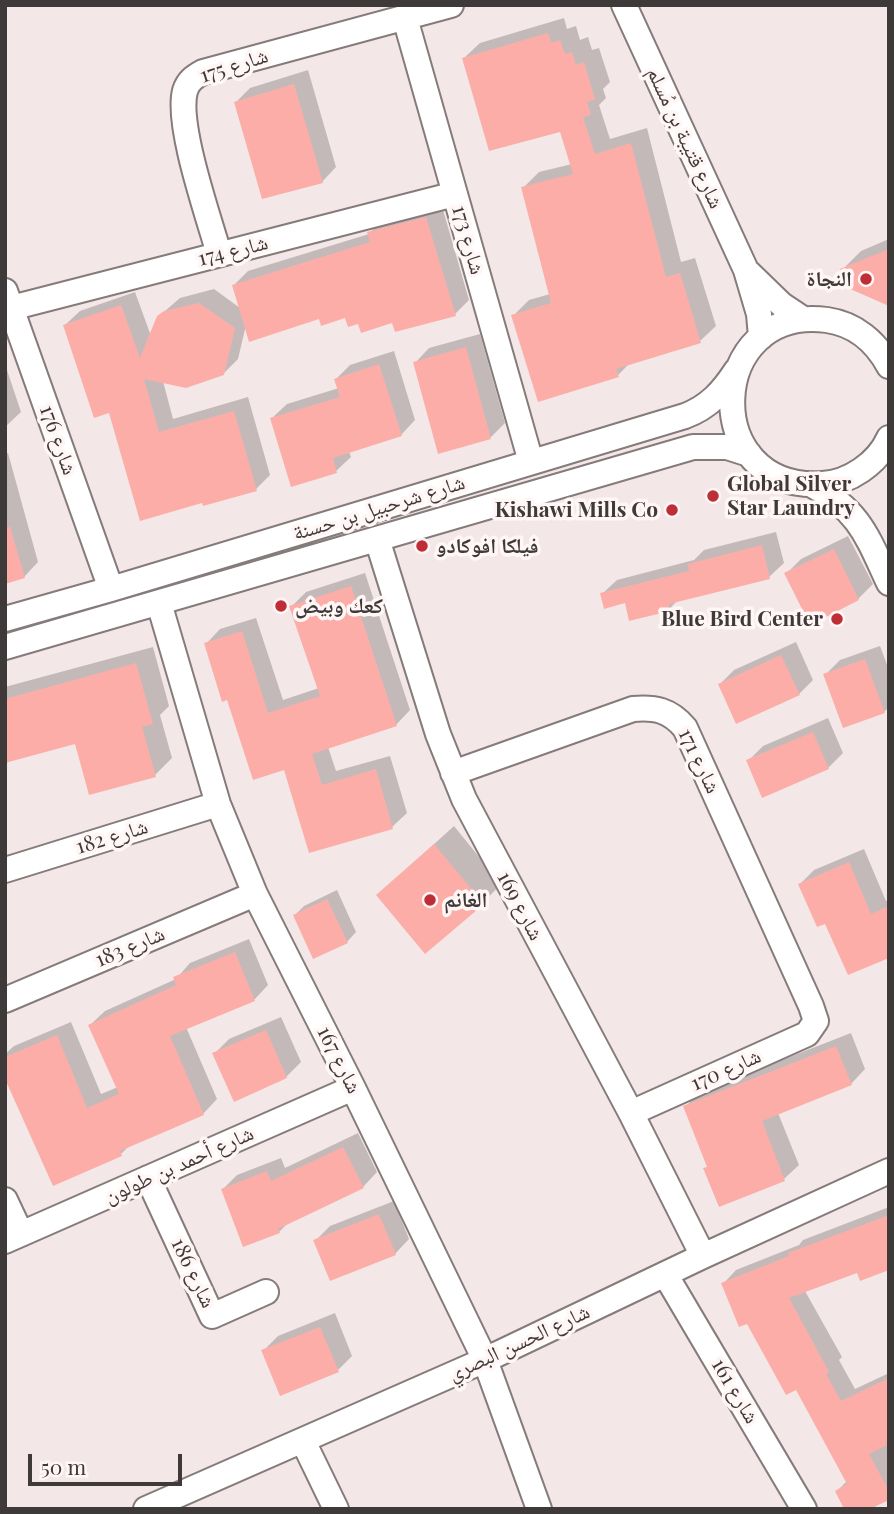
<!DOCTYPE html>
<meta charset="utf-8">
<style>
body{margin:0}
#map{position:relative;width:894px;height:1514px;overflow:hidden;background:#f3e8e7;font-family:"Playfair Display",serif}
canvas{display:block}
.frame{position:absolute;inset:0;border:7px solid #3f3a3a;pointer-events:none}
.scale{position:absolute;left:28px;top:1454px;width:154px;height:32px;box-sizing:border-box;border:4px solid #3f3a3a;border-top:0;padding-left:9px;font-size:21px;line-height:24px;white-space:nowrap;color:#3f3a3a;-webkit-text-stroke:5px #fff6f5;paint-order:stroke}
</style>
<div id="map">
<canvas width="894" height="1514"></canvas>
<div class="frame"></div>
<div class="scale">50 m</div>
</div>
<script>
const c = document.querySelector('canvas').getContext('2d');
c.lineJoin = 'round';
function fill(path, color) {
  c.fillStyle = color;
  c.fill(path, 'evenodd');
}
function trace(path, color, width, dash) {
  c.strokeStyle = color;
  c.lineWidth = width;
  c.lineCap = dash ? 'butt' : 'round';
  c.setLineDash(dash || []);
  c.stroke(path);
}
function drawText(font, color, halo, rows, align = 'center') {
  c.font = font + ' "Playfair Display","Noto Naskh Arabic",serif';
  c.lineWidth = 7;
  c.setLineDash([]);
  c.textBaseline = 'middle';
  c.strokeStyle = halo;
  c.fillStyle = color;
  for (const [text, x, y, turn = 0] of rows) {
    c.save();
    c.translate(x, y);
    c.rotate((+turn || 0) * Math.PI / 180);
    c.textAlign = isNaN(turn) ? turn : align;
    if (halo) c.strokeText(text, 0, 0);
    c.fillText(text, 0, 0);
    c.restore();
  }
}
fill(new Path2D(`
 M564,18L567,29L576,26L580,40L588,37L592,50L599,48L610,82L603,89L606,98L599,105L610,139L647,128L681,262L695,258L716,326L700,341L631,362L618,375L513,316L529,300L550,294L523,188L539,172L572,164L561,129L464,58L480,43Z
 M308,70L336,167L322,182L236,102L250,88Z
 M441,203L469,300L455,314L360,322L346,316H320L246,325L238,359L223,374L163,381L173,419L248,397L270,475L256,489L110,411L65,325L80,311L135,292L151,336L158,317L180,298L214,289L240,308L234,285L248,271L369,234L383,218Z
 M889,239V304L842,270L861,251Z
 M480,334L505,423L490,438L415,363L429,348Z
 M394,351L415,420L401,435L349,451L351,457L336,471L272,418L287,404L339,388L336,379L350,365Z
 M6,367L21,412L5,427V368Z
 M8,453L38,562L24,577L5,582V454Z
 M776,532L784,563L769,577L679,599L669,609L602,594L617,580L694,560L704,550Z
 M848,536L873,584L858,599L786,574L801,559Z
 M365,573L410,710L396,725L328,747L336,771L390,756L407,813L392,827L286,768L228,698L206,644L220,629L256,618L283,700L319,688L291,607L306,592Z
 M796,642L813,680L799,694L720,684L734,670Z
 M880,646L889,670V707L884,712L825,675L840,660Z
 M153,647L169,706L160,715L172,758L155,775L76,742L5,761V687Z
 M828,718L843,753L828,768L748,761L763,746Z
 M454,826L501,884L483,903L378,895Z
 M864,849L886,901L889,900V956L826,921L800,884L814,870Z
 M337,890L356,932L347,942L295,915L304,906Z
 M249,939L268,985L254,1000L186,1027L217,1099L203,1114L130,1145L121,1154L5,1074V1054L14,1046L71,1022L101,1094L118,1087L90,1025L105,1011L176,979L190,963Z
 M281,1017L301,1062L286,1077L214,1054L229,1039Z
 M851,1033L865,1069L851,1084L778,1113L799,1165L784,1179L720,1205L706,1168L708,1166L685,1107L700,1092Z
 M358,1133L377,1172L363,1187L288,1223L279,1232L223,1189L237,1175L281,1158L285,1168Z
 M394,1201L409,1239L395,1254L316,1240L330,1226Z
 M889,1207V1268L858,1271L805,1291L842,1357L839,1360L855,1389L889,1373V1498L837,1491L847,1481L796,1388L723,1284L736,1270L799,1245L803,1240Z
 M335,1313L352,1356L338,1370L263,1351L278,1336Z`), '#0003');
fill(new Path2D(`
 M548,33L551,43L560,40L565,54L572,52L576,65L584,62L595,99L587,102L591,115L583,117L595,154L631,143L666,277L680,273L701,343L616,369L619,377L538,402L511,315L551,303L521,187L573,174L560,132L489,151L462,58Z
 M294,84L323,183L262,199L234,102Z
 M426,217L456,316L395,332L392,323L361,333L358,324L348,327L345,318L321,326L319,319L249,342L232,285L370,242L367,232Z
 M889,249V306L848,288L840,269Z
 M199,303L235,328L224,375L186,388L144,379L159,432L234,411L257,491L203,506L202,503L140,521L109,413L94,418L63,325L121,305L140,358L157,316L164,311Z
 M466,347L491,439L438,454L413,362Z
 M379,364L402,436L333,458L337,473L291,487L270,418L340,397L334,379Z
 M5,527H10L25,578L5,584Z
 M762,545L770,579L669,604L670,611L629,621L625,603L604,609L600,593L689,571L688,564Z
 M834,549L859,600L810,625L784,573Z
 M351,586L397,726L312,754L322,785L376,769L393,829L309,853L284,770L253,780L227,700L222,702L204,643L242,631L268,713L320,696L289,606Z
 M781,655L800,695L736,724L718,684Z
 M865,659L885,713L843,728L823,674Z
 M136,663L153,724L142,727L156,777L89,795L75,744L5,763V699Z
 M813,732L829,769L762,798L746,760Z
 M434,844L484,904L425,954L376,895Z
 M849,862L871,914L889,906V958L848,975L825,924L817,927L798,884Z
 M327,899L348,943L313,959L293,915Z
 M235,952L255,1001L170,1036L204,1115L120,1151L122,1156L53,1186L5,1079V1057L57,1035L87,1108L119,1094L88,1025L176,985L173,977Z
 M266,1030L287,1078L234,1102L212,1053Z
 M836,1046L852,1085L762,1121L785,1181L719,1207L703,1168L707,1167L683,1106Z
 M343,1147L364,1188L278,1229L280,1233L243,1247L221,1189L267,1171L271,1181Z
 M379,1214L396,1255L330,1281L313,1240Z
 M889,1215V1270L860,1281L857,1273L789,1298L829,1372L826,1374L841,1401L889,1378V1444L869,1454L889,1491V1500L870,1509H844L835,1491L847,1484L796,1390L786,1395L747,1324L739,1327L721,1283L789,1256L788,1253Z
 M320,1327L339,1372L280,1396L261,1350Z`), '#fcada8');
const minor = new Path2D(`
 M624,5L746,270L759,314L761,337
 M405,18L531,462
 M219,254C209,218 176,125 185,91C188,81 194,77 203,72L451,5
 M749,273L782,305L803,319
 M5,291L111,589
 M11,308L455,194
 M889,366C876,342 855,324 827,320C705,304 698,492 822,484C849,483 878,463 889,438
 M812,485C860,511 867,536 889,583
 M377,539L438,734L464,799L631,1113L703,1256
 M159,603L218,804L255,894L353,1088L485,1360L539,1509
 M5,619L111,589L685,416C709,407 723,391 736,371
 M5,647L693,447H727L749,454
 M453,773L633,709C655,707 670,710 685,728L811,1006L816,1021L807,1034L631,1113
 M5,870L218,804
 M5,1000L255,894
 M148,1178L212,1316L266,1292
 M5,1200L21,1234
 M5,1241L353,1088
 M665,1274L804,1509
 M303,1441L336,1509
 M146,1509L485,1360L703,1256L889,1171`);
trace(minor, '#857b7a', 28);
trace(minor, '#fff', 24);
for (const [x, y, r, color] of [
 [866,279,7,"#be2e36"],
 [713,496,7,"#be2e36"],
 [672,510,7,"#be2e36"],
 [422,546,7,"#be2e36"],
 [281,606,7,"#be2e36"],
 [837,619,7,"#be2e36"],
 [430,900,7,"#be2e36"]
]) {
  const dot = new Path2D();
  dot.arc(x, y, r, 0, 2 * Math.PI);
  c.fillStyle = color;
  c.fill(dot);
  trace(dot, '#fff6f5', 2.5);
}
drawText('21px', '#3f3a3a', '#fff6f5', [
 ["شارع 175",234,66,-18],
 ["شارع قتيبة بن مُسلم",685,138,65],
 ["شارع 173",468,240,74],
 ["شارع 174",233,251,-14],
 ["شارع 176",58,440,70],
 ["شارع شرحبيل بن حسنة",379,508,-17],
 ["شارع 171",699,761,64],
 ["شارع 182",112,837,-17],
 ["شارع 169",520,906,62],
 ["شارع 183",130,947,-23],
 ["شارع 167",339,1060,63],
 ["شارع 170",726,1070,-24],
 ["شارع أحمد بن طولون",179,1165,-24],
 ["شارع 186",193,1273,64],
 ["شارع الحسن البصري",519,1343,-25],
 ["شارع 161",735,1391,59]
]);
drawText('bold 21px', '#3f3a3a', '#fff6f5', [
 ["النجاة",852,279,"right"],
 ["Global Silver",727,484],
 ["Star Laundry",727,508],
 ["Kishawi Mills Co",658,510,"right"],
 ["فيلكا افوكادو",436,546],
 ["كعك وبيض",295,606],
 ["Blue Bird Center",823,619,"right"],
 ["الغانم",444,900]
], 'left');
</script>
